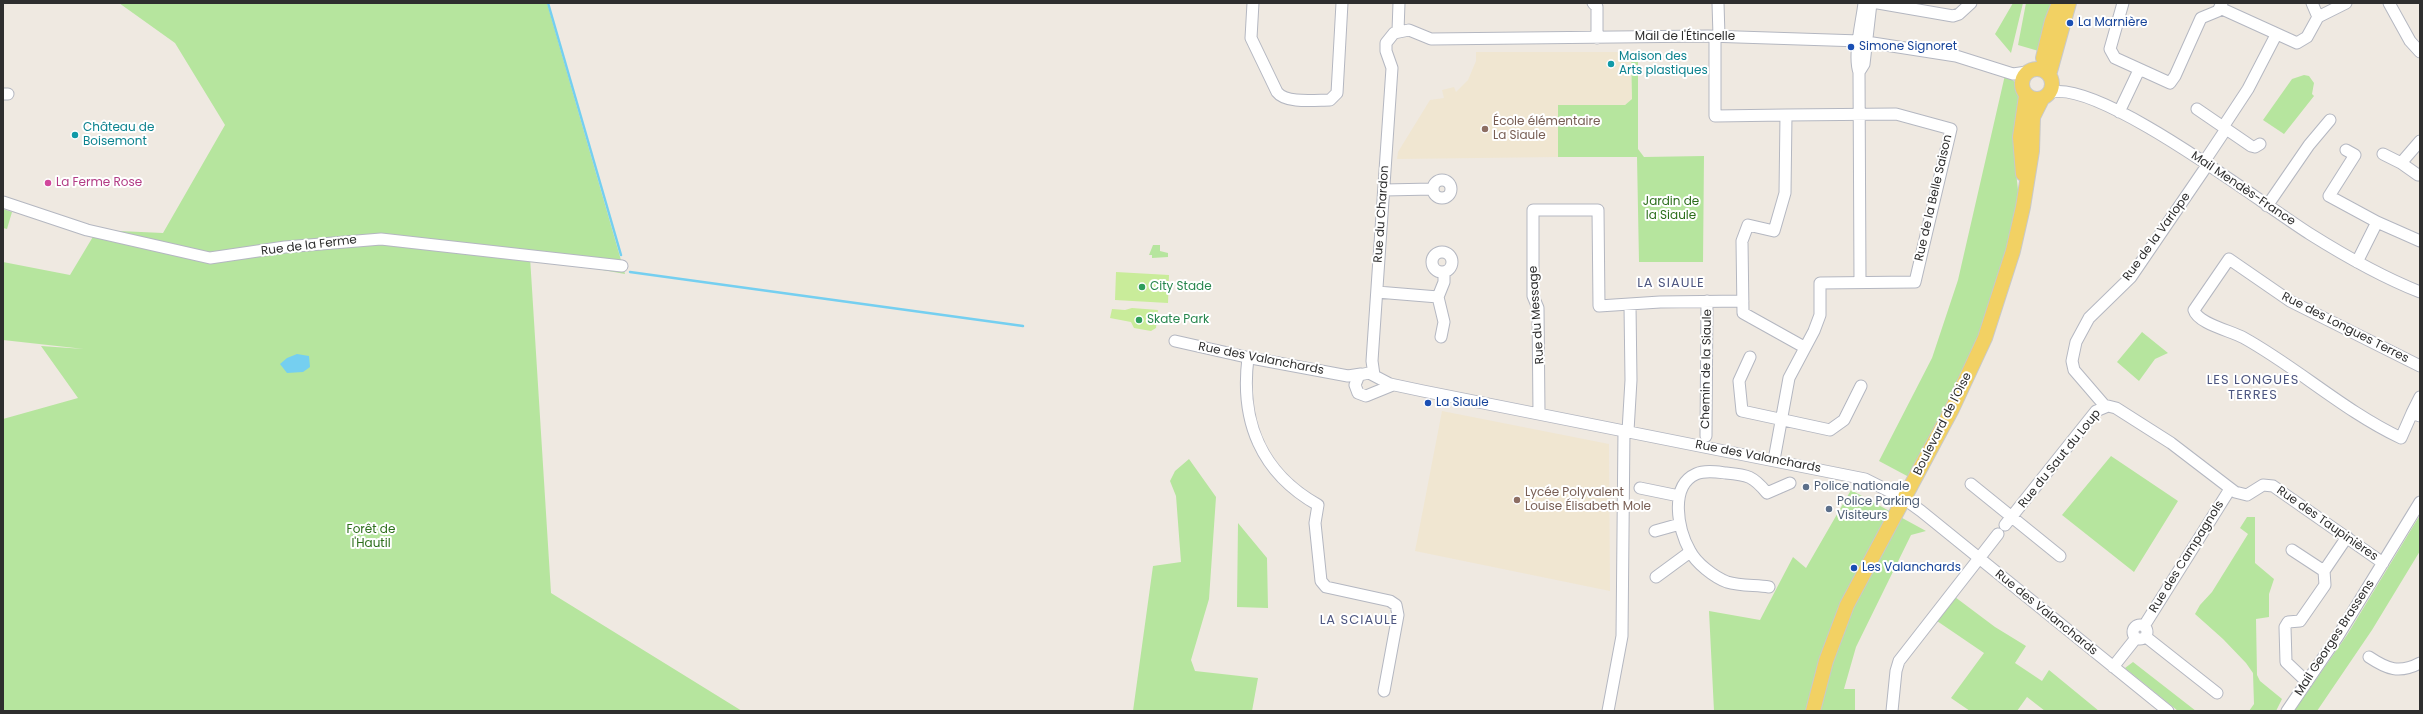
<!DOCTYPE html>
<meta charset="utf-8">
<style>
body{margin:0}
#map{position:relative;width:2423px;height:714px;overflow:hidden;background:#efe9e1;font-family:Poppins,sans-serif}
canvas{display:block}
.frame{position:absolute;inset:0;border:4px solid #2e2e2e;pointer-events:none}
</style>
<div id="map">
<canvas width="2423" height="714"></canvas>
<div class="frame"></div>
</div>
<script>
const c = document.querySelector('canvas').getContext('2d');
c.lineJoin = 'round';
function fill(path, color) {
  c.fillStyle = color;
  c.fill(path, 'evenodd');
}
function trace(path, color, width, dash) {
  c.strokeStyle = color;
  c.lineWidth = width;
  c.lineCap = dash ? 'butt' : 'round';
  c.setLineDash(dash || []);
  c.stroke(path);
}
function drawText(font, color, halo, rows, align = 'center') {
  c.font = font + ' Poppins,sans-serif';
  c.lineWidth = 4;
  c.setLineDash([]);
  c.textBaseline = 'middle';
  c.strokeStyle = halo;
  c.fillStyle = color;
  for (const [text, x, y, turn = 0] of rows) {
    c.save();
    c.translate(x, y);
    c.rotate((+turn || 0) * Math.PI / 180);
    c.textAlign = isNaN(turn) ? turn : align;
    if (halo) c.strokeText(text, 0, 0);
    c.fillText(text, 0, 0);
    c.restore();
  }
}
fill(new Path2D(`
 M1476,52H1631L1632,99L1625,105L1558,106V157L1397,159L1398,152L1430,100L1444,98L1442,90L1454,87L1456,92L1468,80L1476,61Z
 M1442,411L1609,444L1610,591L1415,551Z`), '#f0e6d1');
fill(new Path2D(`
 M119,3H547L625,274L530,257L551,593L742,711H3V419L78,398L41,346L84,349L3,340V262L70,275L97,230L163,233L225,125L175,43Z
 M2013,3H2023L2011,53L1995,34Z
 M2026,3H2056L2042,52L2018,45Z
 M1631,52H1638V149L1644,157L1704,156L1703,262H1639L1637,157H1558V105H1625L1632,99Z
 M2005,75L2015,82L2023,103L2018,127L2015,163L2019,199L2009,245L1977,342L1957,386L1909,477L1879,461L1932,358L1958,280Z
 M2304,75L2309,76L2314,83L2312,94L2314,96L2284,134L2263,120L2292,79Z
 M3,209L12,212L7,229L3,228Z
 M1153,245H1160V251L1168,253V257L1152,258V255H1149Z
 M2142,332L2168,353L2155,359L2139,381L2117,362Z
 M2111,456L2178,501L2134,572L2062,515Z
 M1189,459L1216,497L1209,599L1191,660L1195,671L1258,678L1252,711H1133L1153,566L1181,562L1176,496L1170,481L1175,471Z
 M1851,490L1926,531L1911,535L1856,647L1844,689H1855V711H1714L1709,611L1760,620L1793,557L1806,568Z
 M2420,515V551L2372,630L2317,711H2294L2347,635Z
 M2247,517H2255V563L2274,579L2269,594V617L2256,619L2257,675L2260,681L2282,699L2276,711H2249L2254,704L2253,673L2246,663L2223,639L2195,614L2200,605L2212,592L2248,534L2240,528Z
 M1238,523L1267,558L1268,608L1237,607Z
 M1955,597L1995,627L2026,646L2015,663L2042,681L2049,670L2099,711H2045L2027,697L2017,711H1970L1951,698L1984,653L1937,621Z
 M2133,662L2196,711H2178L2125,668Z`), '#b6e59e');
fill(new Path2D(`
 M1116,272L1169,275L1168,303L1115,300Z
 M1132,308L1158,310L1156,328L1151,331L1134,328L1131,322L1110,318L1112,309L1125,310Z`), '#c9ec9a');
fill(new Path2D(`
 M297,354L309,356L310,367L303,372L287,373L280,364L287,358Z`), '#75cff0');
trace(new Path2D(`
 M548,3L621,255
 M630,272L1023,326`), '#75cff0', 2.5);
const minor = new Path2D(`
 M1253,3L1251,38L1277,92C1286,104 1316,100 1330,100L1337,93L1342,3
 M1593,3L1597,7V38
 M1718,3L1719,36
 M1864,3C1862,21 1853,56 1859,72L1864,64L1871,3
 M1878,3L1953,16L1959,14L1971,3
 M2123,3L2110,49L2115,58L2170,83L2175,76L2201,18L2218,11L2222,3
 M2312,3L2318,17
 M2389,3L2410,41L2420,52
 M2220,8L2297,43L2307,37L2318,17L2346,3
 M1398,31L1399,3
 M1715,36V116L1786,115L1785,193L1774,231L1748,225L1742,241L1743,313L1804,347
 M1859,72L1860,282
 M2049,93C2096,76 2265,206 2310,234C2345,256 2382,277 2420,292
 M3,94H8
 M2197,109L2251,146L2255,147L2260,144
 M2119,112L2139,70
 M2223,127L2248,89L2276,35
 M2346,150L2355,155L2329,196L2377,222L2357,262
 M2383,154L2401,163L2418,175
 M2204,162L2226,129
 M2401,163L2420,141
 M1433 189a9 9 0 1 1 18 0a9 9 0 1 1-18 0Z
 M1384,190L1433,189
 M3,202L87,230L210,258L285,247L381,239L622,266
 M2267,206L2309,145L2330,120
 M2377,222L2420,241
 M1432 262a10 10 0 1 1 20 0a10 10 0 1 1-20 0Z
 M1377,292L1438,297L1444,322L1441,337
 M1438,297L1444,282V272
 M1175,341L1246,357L1348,376L1361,374
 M1750,357L1739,381L1742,411L1830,430L1844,420L1861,386
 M1248,358C1240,421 1261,473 1318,505L1315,523L1321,581L1326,587L1390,601L1396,605L1398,615L1384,691
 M2420,366L2290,301L2229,259L2194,310C2198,324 2232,331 2244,338C2298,368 2344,411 2401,438L2412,413L2420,416
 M1374,375L1372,361L1392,68L1386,51V43L1394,33L1409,30L1431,39L1708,36L1860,41L1956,56L2013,74L2027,72
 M1393,385L1366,396L1358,393L1355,385L1359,375L1369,373L1390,384L1423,391L1865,479L1903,498L1921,511L2168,711
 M2105,406L2074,370L2072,361L2076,342L2089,318L2131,277L2208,164
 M1539,413L1538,308L1533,296V210H1598L1599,306L1660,302L1743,301
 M2412,413L2420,397
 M1628,431L1631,380L1630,306
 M1706,436L1707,301
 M1774,460L1789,378L1814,331L1820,315V283L1915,282L1951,129L1896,114L1786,115
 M1971,484L2060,556
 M1640,488L1679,496
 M2005,525L2096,411L2108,406L2116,408L2171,443L2235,492L2247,495L2263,485L2273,486L2383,563
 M1655,531L1680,524
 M2292,550L2324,571L2325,585L2300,621L2288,622L2285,627L2286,662L2307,682
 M2324,571L2347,537
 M1656,577L1690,552
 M1769,587C1756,585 1740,586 1727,582C1714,577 1696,563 1690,551C1678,530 1669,486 1696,474C1705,470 1717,472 1726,473C1748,475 1753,476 1767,493L1790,483
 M2133 632a7 7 0 1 1 14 0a7 7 0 1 1-14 0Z
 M2144,626L2230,489
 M2146,637L2217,693
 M2369,657C2387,669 2399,674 2420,663
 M2113,667L2136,638
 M1608,711L1622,636L1624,430
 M1892,711L1896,671L1899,661L1998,534
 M2287,711L2338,636L2420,502`);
const major = new Path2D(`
 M2043,58L2052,21L2059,3
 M2022 84a15 15 0 1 1 30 0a15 15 0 1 1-30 0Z
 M2049,75L2069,3
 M2023,174L2020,137L2026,96
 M1813,711L1826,661L1847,605L1952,409L1985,338L2013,251L2023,207L2032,151L2033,117L2042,99`);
trace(minor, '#b4b7c1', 13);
trace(major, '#c9c9c9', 16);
trace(minor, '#fff', 11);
trace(major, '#f2d163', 14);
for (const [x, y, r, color] of [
 [2070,23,4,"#1a4fb4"],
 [1851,47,4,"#1a4fb4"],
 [1611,64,4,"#0f9aa8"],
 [1485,129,4,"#8d6e63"],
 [75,135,4,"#0f9aa8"],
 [48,183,4,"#d1479c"],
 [1142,287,4,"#2e9e5b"],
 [1139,320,4,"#2e9e5b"],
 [1428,403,4,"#1a4fb4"],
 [1806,487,4,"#5c6f8a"],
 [1517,500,4,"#8d6e63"],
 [1829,509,4,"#5c6f8a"],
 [1854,568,4,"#1a4fb4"]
]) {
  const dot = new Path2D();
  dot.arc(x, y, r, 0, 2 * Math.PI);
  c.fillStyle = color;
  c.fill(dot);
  trace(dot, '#fff', 1.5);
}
drawText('12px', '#164399', '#fff', [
 ["La Marnière",2078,23],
 ["Simone Signoret",1859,47],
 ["La Siaule",1436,403],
 ["Les Valanchards",1862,568]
], 'left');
drawText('12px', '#2e2e2e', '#fff', [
 ["Mail de l'Étincelle",1685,37],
 ["Mail Mendès-France",2243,189,34],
 ["Rue de la Belle Saison",1934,198,-77],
 ["Rue du Chardon",1382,214,-86],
 ["Rue de la Varlope",2157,237,-54],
 ["Rue de la Ferme",309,246,-7],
 ["Rue du Message",1537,315,-94],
 ["Rue des Longues Terres",2345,328,27],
 ["Rue des Valanchards",1261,359,11],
 ["Chemin de la Siaule",1707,369,-89],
 ["Boulevard de l'Oise",1943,424,-63],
 ["Rue des Valanchards",1758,457,11],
 ["Rue du Saut du Loup",2060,459,-51],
 ["Rue des Taupinières",2327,524,35],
 ["Rue des Campagnols",2187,557,-58],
 ["Rue des Valanchards",2046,613,39],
 ["Mail Georges Brassens",2335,638,-57]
]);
drawText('12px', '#0d838f', '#fff', [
 ["Maison des",1619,57],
 ["Arts plastiques",1619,71],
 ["Château de",83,128],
 ["Boisemont",83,142]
], 'left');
drawText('12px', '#785e54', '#fff', [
 ["École élémentaire",1493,122],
 ["La Siaule",1493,136],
 ["Lycée Polyvalent",1525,493],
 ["Louise Élisabeth Mole",1525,507]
], 'left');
drawText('12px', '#b23c85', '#fff', [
 ["La Ferme Rose",56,183]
], 'left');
drawText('12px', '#2c6e1b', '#fff', [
 ["Jardin de",1671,202],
 ["la Siaule",1671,216],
 ["Forêt de",371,530],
 ["l'Hautil",371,544]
]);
drawText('12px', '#27864d', '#fff', [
 ["City Stade",1150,287],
 ["Skate Park",1147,320]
], 'left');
drawText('12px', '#4e5e75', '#fff', [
 ["Police nationale",1814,487],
 ["Police Parking",1837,502],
 ["Visiteurs",1837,516]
], 'left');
c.letterSpacing = '1px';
drawText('13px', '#4d5680', '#fff', [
 ["LA SIAULE",1671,284],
 ["LES LONGUES",2253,381],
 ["TERRES",2253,396],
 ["LA SCIAULE",1359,621]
]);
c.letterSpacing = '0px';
</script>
